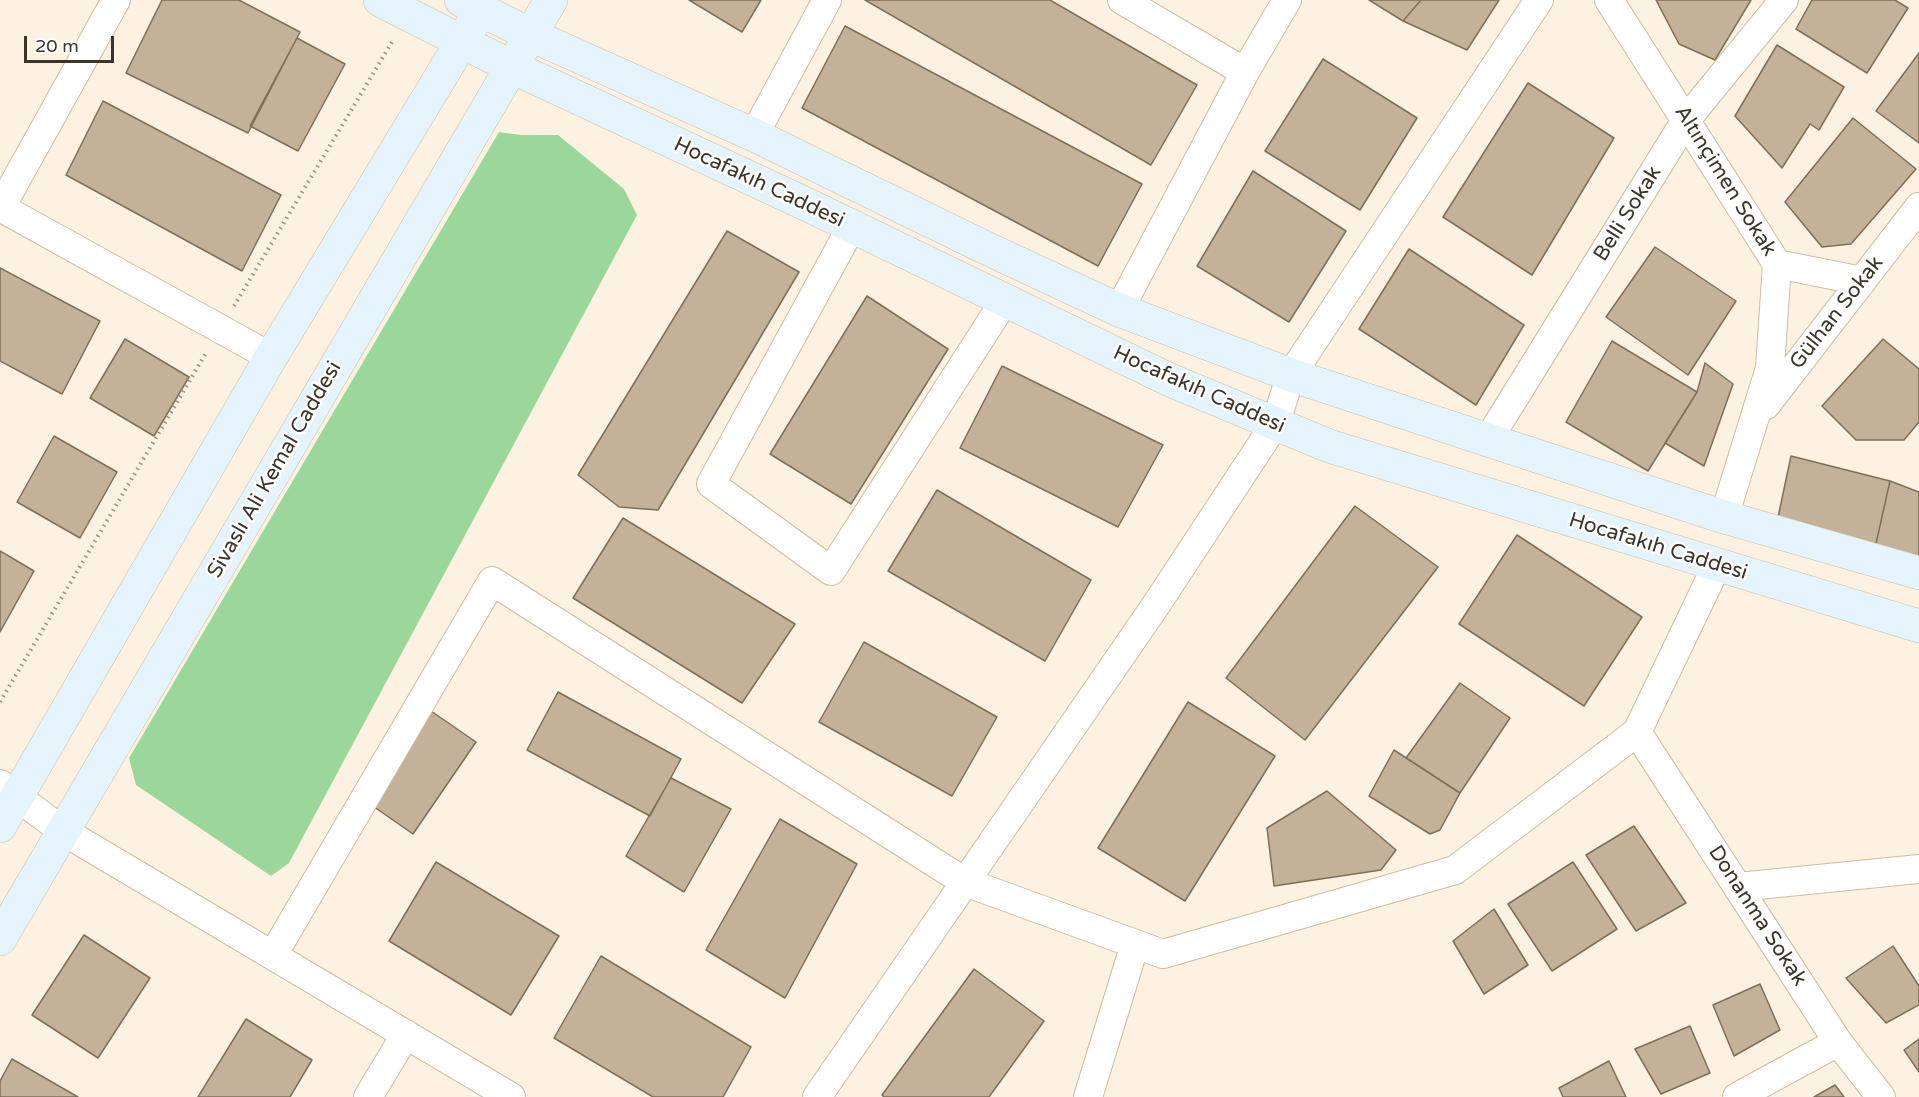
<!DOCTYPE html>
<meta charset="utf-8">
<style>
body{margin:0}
#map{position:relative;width:1919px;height:1097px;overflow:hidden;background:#fdf2e2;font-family:"Varela Round",sans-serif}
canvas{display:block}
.scale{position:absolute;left:24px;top:36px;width:90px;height:27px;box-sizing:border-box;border:3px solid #3b342a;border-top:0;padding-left:8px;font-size:18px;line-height:21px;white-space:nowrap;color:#3b342a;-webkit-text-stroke:4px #fff;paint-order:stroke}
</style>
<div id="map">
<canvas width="1919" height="1097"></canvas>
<div class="scale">20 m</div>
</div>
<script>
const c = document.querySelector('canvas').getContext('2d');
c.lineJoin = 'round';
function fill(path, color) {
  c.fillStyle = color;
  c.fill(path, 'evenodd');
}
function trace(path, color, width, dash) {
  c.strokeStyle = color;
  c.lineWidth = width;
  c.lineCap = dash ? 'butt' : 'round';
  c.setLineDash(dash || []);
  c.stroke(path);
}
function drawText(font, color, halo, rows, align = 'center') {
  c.font = font + ' "Varela Round",sans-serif';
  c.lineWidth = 5;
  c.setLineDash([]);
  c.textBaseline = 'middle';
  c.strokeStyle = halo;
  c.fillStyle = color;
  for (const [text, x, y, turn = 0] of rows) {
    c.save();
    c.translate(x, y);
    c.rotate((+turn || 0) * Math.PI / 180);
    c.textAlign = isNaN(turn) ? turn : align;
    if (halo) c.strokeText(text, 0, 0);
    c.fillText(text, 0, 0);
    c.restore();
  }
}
fill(new Path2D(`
 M499,132L521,135H558L624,189L637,215L289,863L271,876L136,785L129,758Z`), '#9bd79b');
const building = new Path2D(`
 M162,0H239L300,32L248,133L126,73Z
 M689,0H761L742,32Z
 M865,0H1050L1197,85L1151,165Z
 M1369,0H1421L1403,21Z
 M1421,0H1499L1467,50L1403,21Z
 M1656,0H1751L1715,60L1679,44Z
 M1812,0H1895L1908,8L1867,73L1796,29Z
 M845,26L1142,184L1098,266L802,108Z
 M297,38L345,64L298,151L250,126Z
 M1777,45L1844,87L1819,130L1810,124L1782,168L1735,116Z
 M1919,53V143L1876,111Z
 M1323,59L1417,118L1360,210L1265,151Z
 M1528,83L1614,138L1532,275L1443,217Z
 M103,101L281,195L242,271L66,175Z
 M1853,118L1916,169L1851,244L1822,247L1785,202Z
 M1253,171L1346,231L1289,322L1197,266Z
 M727,231L799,272L658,510L619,507L578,475Z
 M1655,247L1736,301L1688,375L1606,317Z
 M1409,249L1524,325L1476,405L1359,329Z
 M0,268L100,321L62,394L0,361Z
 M867,296L948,349L851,504L770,454Z
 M125,339L189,377L154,436L90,398Z
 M1883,339L1919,369V422L1904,440H1856L1822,406Z
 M1612,341L1697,392L1648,471L1566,422Z
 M1705,363L1733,384L1704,466L1665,443L1697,392Z
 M1002,366L1163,445L1118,527L960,448Z
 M54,436L117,472L80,538L17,502Z
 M1791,456L1890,481L1875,548L1777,522Z
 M1890,481L1919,492V563L1875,548Z
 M937,490L1091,580L1045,661L888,571Z
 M1355,506L1438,567L1305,740L1226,678Z
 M623,518L795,624L742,703L573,598Z
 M1517,535L1642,617L1584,706L1459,624Z
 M0,551L34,571L0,632Z
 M864,642L997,717L952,796L819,722Z
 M1460,683L1510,718L1460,793L1406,758Z
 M558,692L681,759L650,816L527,750Z
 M1188,702L1275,756L1185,901L1098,848Z
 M431,711L476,742L413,834L367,802Z
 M1394,750L1460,793L1440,830L1430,834L1369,796Z
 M671,778L731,809L684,892L626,856Z
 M1327,791L1396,850L1381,870L1274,886L1267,828Z
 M780,819L857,864L785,998L706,950Z
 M1634,826L1686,903L1636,931L1586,855Z
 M436,862L559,936L511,1015L389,941Z
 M1573,862L1617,929L1552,971L1508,904Z
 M1494,909L1528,965L1484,994L1453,941Z
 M84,935L150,978L98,1058L32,1015Z
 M1893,946L1919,986V1005L1886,1023L1846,978Z
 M601,956L751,1047L723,1097H653L554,1038Z
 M974,969L1044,1021L989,1097H884L882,1095Z
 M1760,984L1780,1030L1734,1056L1713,1005Z
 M246,1019L312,1060L290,1097H198Z
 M1690,1026L1710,1073L1661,1094L1635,1049Z
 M1919,1039V1072L1904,1050Z
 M12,1059L78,1097H0V1081Z
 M1609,1061L1626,1097H1563L1559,1088Z
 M1835,1085L1844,1097H1814Z`);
fill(building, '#c3b199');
trace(building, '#7f6f59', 1.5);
const street = new Path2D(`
 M1609,0L1777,264L1770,368L1724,517
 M1245,72L1287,0
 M754,135L827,0
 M0,207L271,357
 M1,207L116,0
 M852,226L711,484L831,571L1005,300
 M1777,264L1862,281
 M1119,310L1245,72L1122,0
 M1766,405L1919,207
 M1488,440L1686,120L1784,0
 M1637,732L1838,1042L1881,1097
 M0,784L63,831L511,1097
 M1738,887L1919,869
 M273,955L492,581L965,882L1163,954L1455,870L1637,732L1717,565
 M368,1097L406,1034
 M817,1097L1156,605L1275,424L1291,375L1539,0
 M1088,1097L1135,944
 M1737,1097L1838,1042`);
const secondary = new Path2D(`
 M380,0L512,67L810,206L1170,380L1329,446L1919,626
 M461,0L531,35L754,135L986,248L1119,310L1291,375L1488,440L1724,517L1919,573
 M0,826L271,357L472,25
 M0,939L551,0`);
trace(street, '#cebca3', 30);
trace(secondary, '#cebca3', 34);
trace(new Path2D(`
 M234,306L392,42
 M0,702L206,353`), '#999083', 4, [1.5, 4.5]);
trace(street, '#fff', 28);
trace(secondary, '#e4f3fc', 33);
drawText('21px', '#3b342a', '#fff', [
 ["Altınçimen Sokak",1725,181,58],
 ["Hocafakıh Caddesi",759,183,25],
 ["Belli Sokak",1628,214,-58],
 ["Gülhan Sokak",1837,313,-52],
 ["Hocafakıh Caddesi",1199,390,24],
 ["Sivaslı Ali Kemal Caddesi",275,470,-60],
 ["Hocafakıh Caddesi",1658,547,17],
 ["Donanma Sokak",1757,916,57]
]);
</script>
